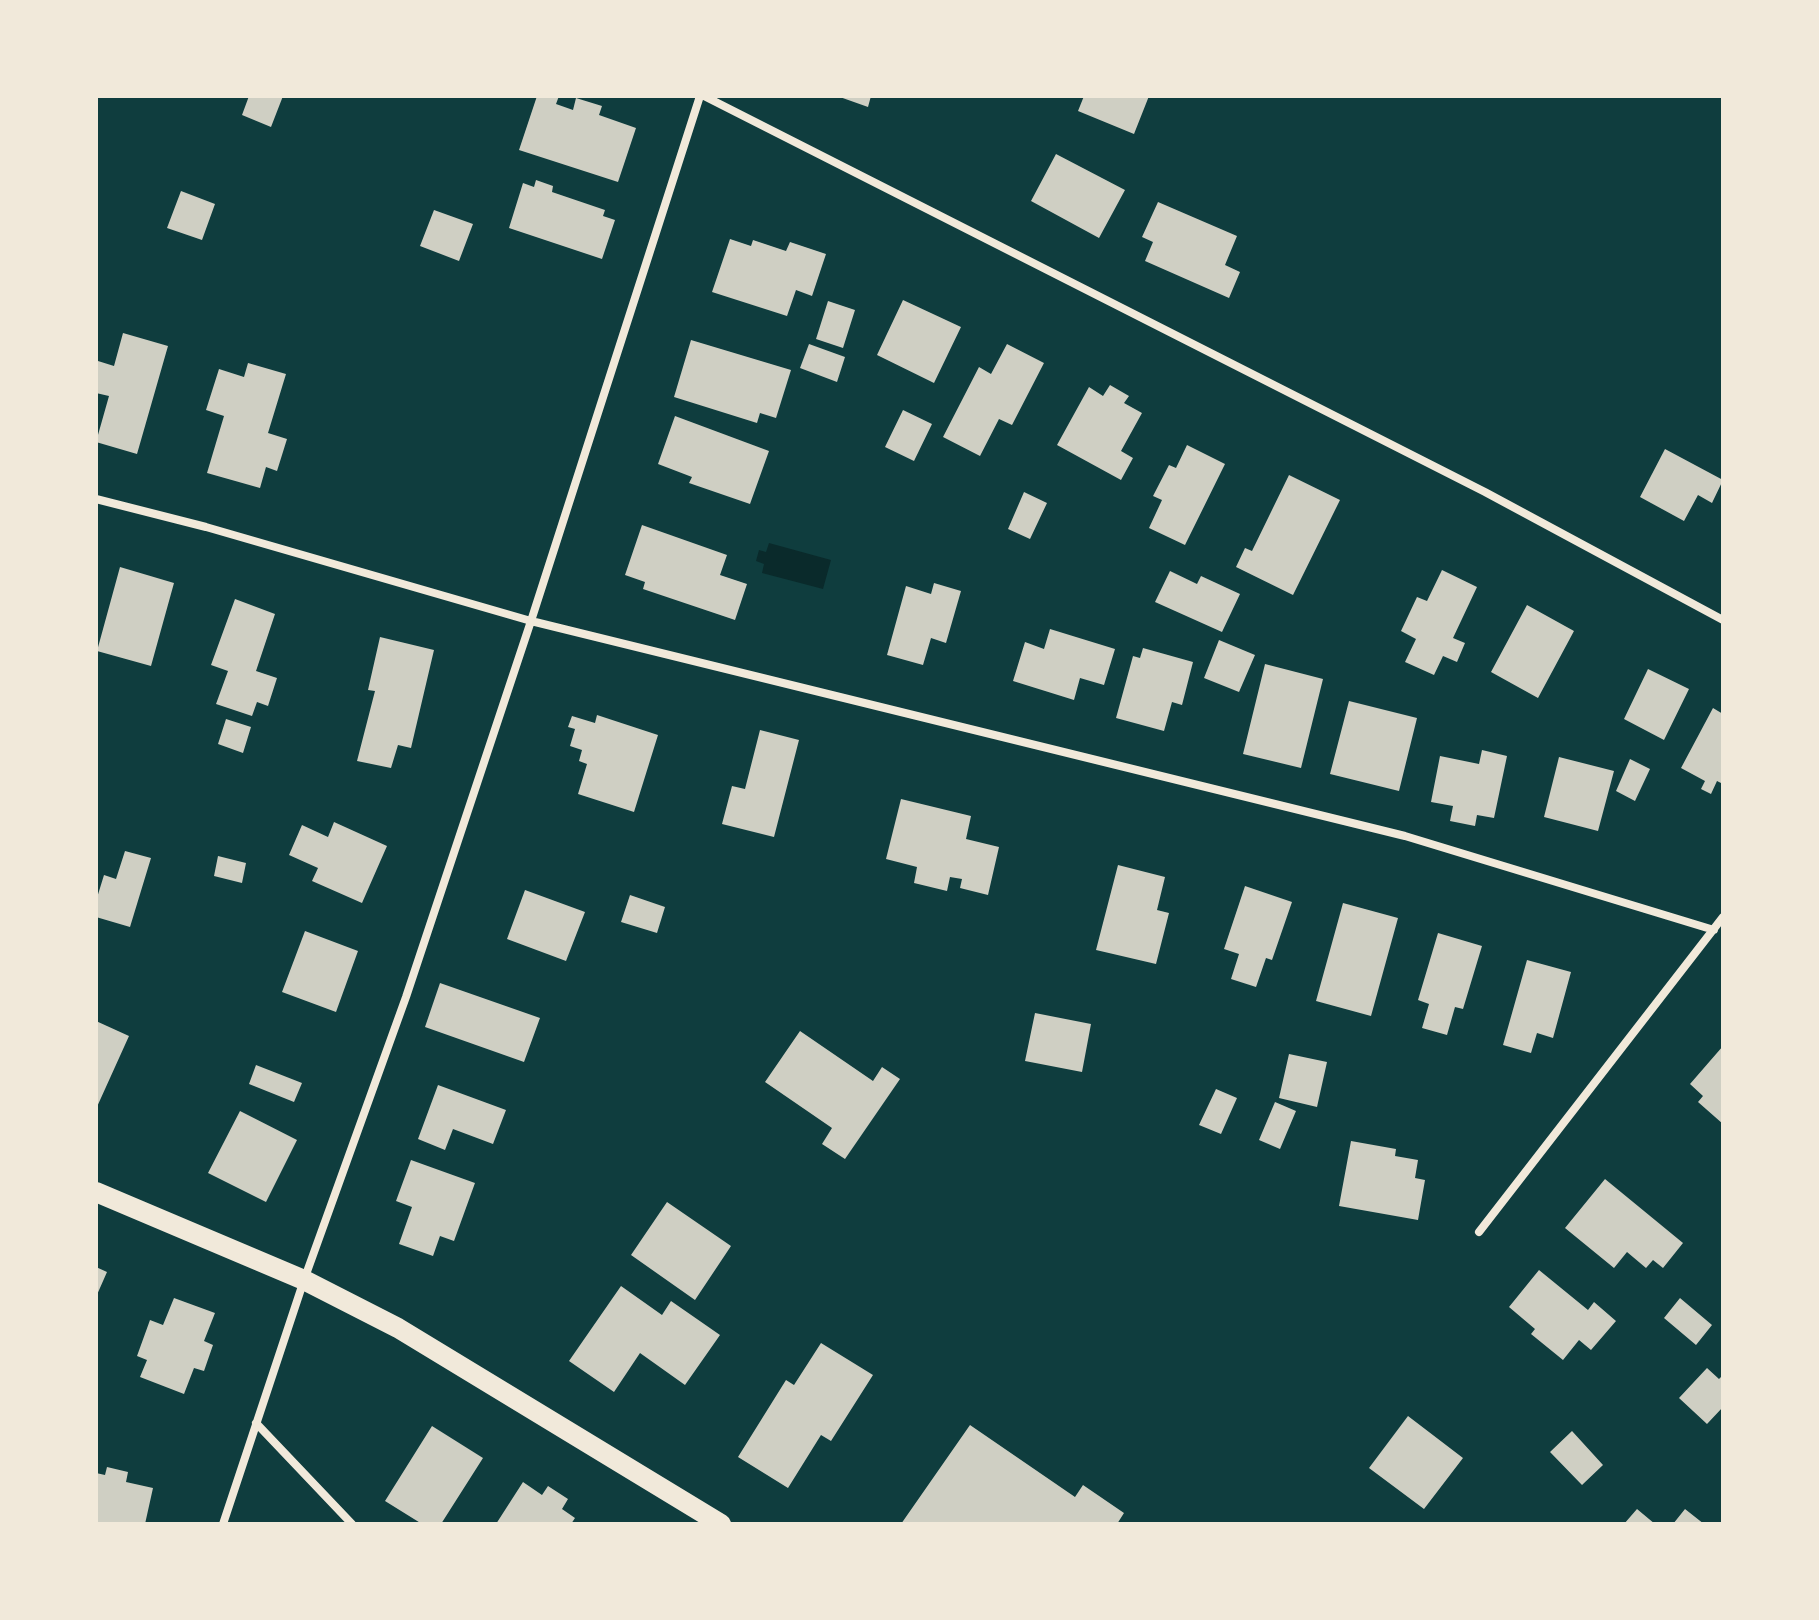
<!DOCTYPE html>
<style>
body{margin:0}
#map{position:relative;width:1819px;height:1620px;overflow:hidden;background:#0f3d3e;font-family:Georgia,serif}
canvas{display:block}
.frame{position:absolute;inset:0;border:98px solid #f1e9da;pointer-events:none}
</style>
<div id="map">
<canvas width="1819" height="1620"></canvas>
<div class="frame"></div>
</div>
<script>
const c = document.querySelector('canvas').getContext('2d');
c.lineJoin = 'round';
function fill(path, color) {
  c.fillStyle = color;
  c.fill(path, 'evenodd');
}
function trace(path, color, width, dash) {
  c.strokeStyle = color;
  c.lineWidth = width;
  c.lineCap = dash ? 'butt' : 'round';
  c.setLineDash(dash || []);
  c.stroke(path);
}
fill(new Path2D(`
 M769,543L831,560L823,589L762,573L764,564L756,561L759,550L766,552Z`), '#0a2a2b');
fill(new Path2D(`
 M249,96H283L271,127L242,115Z
 M537,96H559L556,104L573,110L576,98L602,106L599,115L636,128L618,182L519,150Z
 M837,96H871L868,107Z
 M1084,96H1149L1134,134L1078,111Z
 M1056,154L1125,190L1099,238L1031,201Z
 M536,180L553,186L552,192L605,210L603,216L615,220L602,259L509,228L523,183L534,187Z
 M181,191L215,204L202,240L167,228Z
 M1158,202L1237,236L1225,265L1240,272L1229,298L1145,261L1153,242L1142,237Z
 M434,210L473,224L459,261L420,246Z
 M730,239L751,246L753,240L786,251L790,242L826,254L812,296L796,290L787,316L712,292Z
 M903,300L961,327L934,383L877,355Z
 M828,301L855,310L843,348L816,339Z
 M123,333L168,346L137,454L96,442L109,396L96,393V367L98,361L114,366Z
 M691,340L791,370L776,418L760,413L757,423L674,397Z
 M809,344L845,357L837,382L800,368Z
 M1007,344L1044,363L1012,425L999,419L980,456L943,437L979,367L991,374Z
 M248,363L286,374L268,433L287,439L277,471L266,467L260,488L207,473L224,416L206,410L219,369L244,377Z
 M1110,385L1129,396L1124,403L1142,413L1121,451L1133,458L1121,480L1057,445L1089,387L1103,396Z
 M903,410L932,424L914,461L885,447Z
 M675,416L769,451L750,504L689,483L692,477L658,464Z
 M1187,445L1225,464L1185,545L1149,528L1162,500L1153,496L1169,465L1176,468Z
 M1665,449L1723,480L1712,503L1698,495L1684,521L1640,497Z
 M1289,475L1340,500L1293,595L1236,567L1245,548L1252,551Z
 M1024,492L1047,503L1030,539L1008,529Z
 M642,525L727,555L720,575L747,584L735,620L643,589L645,582L625,575Z
 M120,567L174,583L151,666L97,651Z
 M1442,570L1477,587L1453,638L1465,643L1457,662L1443,656L1434,675L1405,662L1416,639L1401,631L1417,597L1427,601Z
 M1170,571L1197,584L1201,576L1240,594L1222,632L1155,602Z
 M934,583L961,591L946,643L931,638L923,665L887,655L906,586L931,594Z
 M235,599L275,614L256,671L277,678L268,706L257,702L252,716L216,704L228,671L211,665Z
 M1527,605L1574,631L1538,698L1491,672Z
 M1050,629L1115,649L1104,685L1080,678L1074,700L1013,681L1025,642L1044,649Z
 M380,637L434,650L411,748L398,745L391,768L357,761L375,691L368,690Z
 M1219,640L1255,655L1239,692L1204,678Z
 M1143,648L1193,662L1182,705L1172,702L1164,731L1116,718L1133,656L1140,658Z
 M1265,664L1323,679L1301,768L1243,754Z
 M1648,669L1689,689L1664,740L1624,719Z
 M1349,701L1417,718L1399,791L1330,774Z
 M1713,708L1723,714V784L1717,781L1711,794L1701,789L1705,781L1681,768Z
 M597,715L658,735L634,812L578,794L587,764L579,761L582,750L570,746L575,729L568,727L572,716L595,723Z
 M226,719L251,727L243,753L218,744Z
 M760,730L799,740L774,837L722,824L732,786L745,789Z
 M1482,750L1507,756L1494,818L1477,815L1475,826L1450,821L1453,806L1431,802L1440,756L1479,764Z
 M1559,757L1614,771L1598,831L1544,817Z
 M1630,759L1650,769L1635,801L1616,791Z
 M901,799L971,816L966,839L999,847L988,895L960,888L962,879L950,877L947,891L914,883L917,867L886,859Z
 M334,822L387,846L362,903L312,881L318,868L289,855L302,825L328,837Z
 M125,851L151,858L130,927L96,917V901L104,875L116,879Z
 M218,856L246,863L242,883L214,876Z
 M1118,865L1165,877L1157,910L1169,913L1156,964L1096,950Z
 M1245,886L1292,902L1272,960L1266,958L1256,987L1231,979L1239,954L1224,949Z
 M525,890L585,912L566,961L507,939Z
 M630,895L665,907L657,933L621,922Z
 M1343,903L1398,918L1371,1016L1316,1001Z
 M305,931L358,951L336,1012L282,992Z
 M1438,933L1482,946L1463,1009L1455,1007L1447,1035L1422,1028L1429,1004L1418,1000Z
 M1527,960L1571,972L1553,1038L1537,1033L1531,1053L1503,1045Z
 M440,983L540,1018L524,1062L425,1027Z
 M1035,1013L1091,1024L1082,1072L1025,1061Z
 M96,1021L129,1036L96,1109Z
 M800,1031L873,1081L882,1067L900,1079L845,1159L822,1144L832,1128L765,1082Z
 M1723,1046V1124L1698,1102L1703,1096L1690,1084Z
 M1289,1054L1327,1062L1317,1107L1279,1098Z
 M256,1065L302,1083L294,1102L249,1084Z
 M438,1085L506,1110L493,1144L453,1129L445,1150L418,1139Z
 M1216,1089L1237,1098L1221,1134L1199,1125Z
 M1275,1102L1296,1111L1280,1149L1259,1140Z
 M240,1111L297,1140L266,1202L208,1173Z
 M1351,1141L1396,1149L1395,1156L1418,1160L1415,1178L1425,1180L1418,1220L1339,1206Z
 M411,1160L475,1183L454,1241L440,1236L433,1256L399,1244L412,1207L396,1201Z
 M1605,1179L1683,1243L1663,1268L1653,1260L1646,1268L1627,1252L1614,1268L1565,1228Z
 M667,1202L731,1246L695,1300L631,1255Z
 M96,1267L107,1272L96,1297Z
 M1539,1270L1588,1310L1594,1302L1616,1321L1591,1350L1579,1340L1563,1360L1531,1334L1535,1329L1509,1307Z
 M621,1286L662,1315L671,1301L720,1335L685,1385L640,1353L614,1392L569,1361Z
 M174,1298L215,1313L204,1341L213,1345L204,1371L194,1368L184,1394L140,1377L147,1360L137,1356L150,1320L163,1325Z
 M1680,1298L1712,1325L1696,1345L1664,1318Z
 M821,1343L873,1375L831,1441L821,1435L788,1488L738,1457L786,1380L794,1385Z
 M1707,1368L1719,1379L1723,1375V1407L1707,1424L1679,1398Z
 M1408,1416L1463,1458L1424,1509L1369,1468Z
 M970,1425L1075,1497L1083,1485L1124,1513L1117,1524H901Z
 M432,1426L483,1458L441,1524H422L385,1501Z
 M1572,1431L1603,1465L1582,1485L1550,1452Z
 M107,1467L128,1472L126,1482L153,1488L145,1524H96V1473L105,1475Z
 M523,1482L542,1495L548,1486L568,1499L562,1509L575,1518L571,1524H496Z
 M1637,1509L1655,1524H1624Z
 M1685,1509L1704,1524H1673Z`), '#cfcfc3');
trace(new Path2D(`
 M704,96L1485,492L1723,620
 M96,499L206,527L531,621L1405,836L1714,930
 M1479,1232L1723,917
 M256,1423L352,1524
 M223,1524L304,1280L406,997L531,621L700,96`), '#f1e9da', 8);
trace(new Path2D(`
 M96,1192L304,1280L398,1328L721,1524`), '#f1e9da', 20);
</script>
